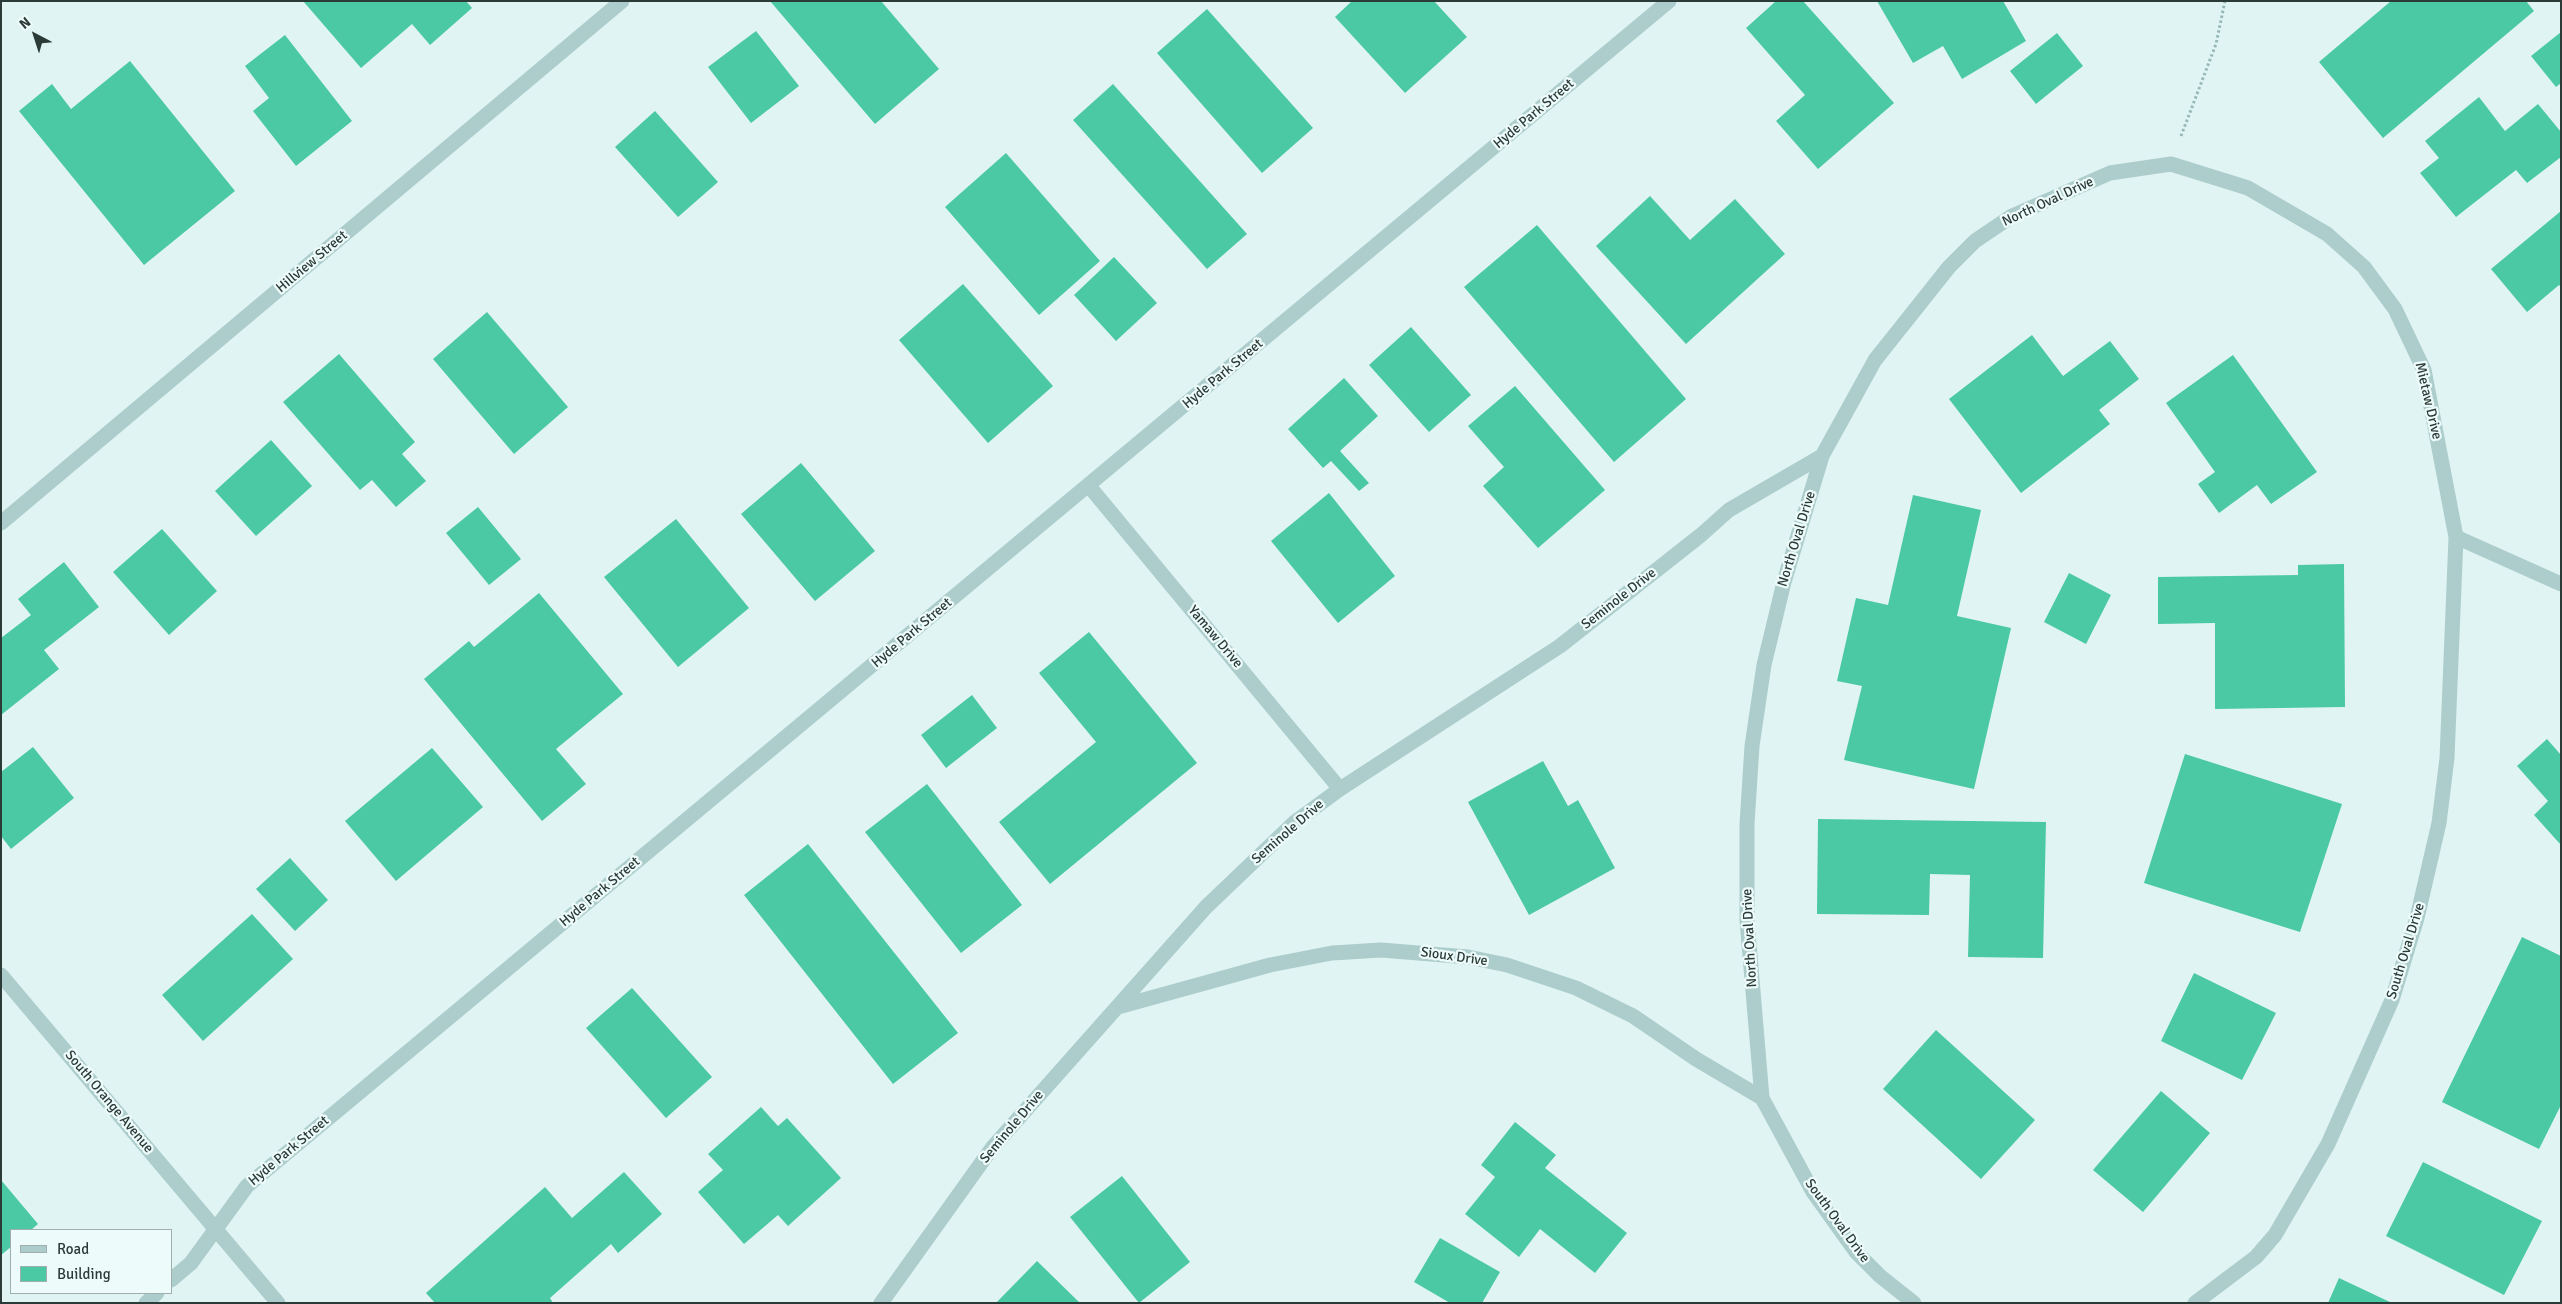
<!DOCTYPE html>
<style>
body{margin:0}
#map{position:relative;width:2562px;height:1304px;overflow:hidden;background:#e1f4f4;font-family:Signika,sans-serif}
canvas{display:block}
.frame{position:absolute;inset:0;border:2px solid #2b3b37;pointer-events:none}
.legend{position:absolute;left:10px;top:1229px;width:162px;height:65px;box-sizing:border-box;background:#eefbfb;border:1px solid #a0aead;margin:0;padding:6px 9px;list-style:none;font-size:15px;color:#2b3b37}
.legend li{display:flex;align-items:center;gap:10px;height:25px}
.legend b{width:25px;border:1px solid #a0aead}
.north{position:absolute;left:10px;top:10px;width:50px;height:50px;-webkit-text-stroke:4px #eefbfb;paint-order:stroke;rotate:320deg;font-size:14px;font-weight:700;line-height:20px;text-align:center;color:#2b3b37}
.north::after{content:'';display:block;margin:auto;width:18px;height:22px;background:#2b3b37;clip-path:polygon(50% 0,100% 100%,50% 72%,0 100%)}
</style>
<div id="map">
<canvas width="2562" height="1304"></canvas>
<div class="frame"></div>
<ul class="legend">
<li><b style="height:6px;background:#accdcb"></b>Road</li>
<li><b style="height:14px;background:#4ac9a4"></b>Building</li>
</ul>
<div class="north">N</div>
</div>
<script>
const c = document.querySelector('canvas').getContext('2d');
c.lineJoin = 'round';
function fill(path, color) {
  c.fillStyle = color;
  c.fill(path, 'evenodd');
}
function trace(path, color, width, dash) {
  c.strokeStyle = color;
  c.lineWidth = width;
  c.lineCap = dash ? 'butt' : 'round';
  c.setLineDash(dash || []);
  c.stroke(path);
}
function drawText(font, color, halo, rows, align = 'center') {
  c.font = font + ' Signika,sans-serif';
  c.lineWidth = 4.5;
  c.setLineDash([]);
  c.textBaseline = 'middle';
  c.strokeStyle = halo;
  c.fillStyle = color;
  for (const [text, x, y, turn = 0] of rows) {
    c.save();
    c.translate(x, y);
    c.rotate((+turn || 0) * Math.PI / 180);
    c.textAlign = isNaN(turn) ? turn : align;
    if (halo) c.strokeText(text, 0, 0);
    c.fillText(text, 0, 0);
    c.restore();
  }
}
fill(new Path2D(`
 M303,1H466L472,8L430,45L412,24L361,68Z
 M770,1H881L939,69L875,124Z
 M1352,1H1434L1467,37L1405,93L1335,17Z
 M1776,1H1803L1894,103L1818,169L1776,121L1805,95L1746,28Z
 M1877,1H2003L2026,41L1962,79L1943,46L1913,63Z
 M2391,1H2526L2534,11L2383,138L2319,62Z
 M1207,9L1313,128L1262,173L1157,53Z
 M756,31L799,86L751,123L708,67Z
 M2561,32V83L2556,87L2531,56Z
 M2057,33L2083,66L2036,104L2010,71Z
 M285,35L352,121L296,166L253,111L269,98L245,66Z
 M130,61L235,191L144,265L19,111L52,84L71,109Z
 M1113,84L1247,234L1207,269L1073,120Z
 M2479,97L2505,131L2538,104L2561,132V157L2527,183L2516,170L2456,217L2420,173L2439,158L2425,141Z
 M655,111L718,182L678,217L615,147Z
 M1006,153L1100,261L1039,315L945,207Z
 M1650,196L1690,240L1735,199L1785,254L1686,344L1596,246Z
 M2561,211V287L2559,285L2527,312L2491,269Z
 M1537,225L1686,399L1614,462L1464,287Z
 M1114,257L1157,303L1116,341L1074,295Z
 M963,284L1053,386L988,443L899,340Z
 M487,312L568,407L514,454L433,359Z
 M1411,327L1471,395L1429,432L1369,365Z
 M2032,335L2063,376L2110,341L2139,379L2099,410L2110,424L2021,493L1949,399Z
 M339,354L415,442L402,454L426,481L396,507L372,480L360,490L283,402Z
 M2233,355L2317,472L2271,504L2257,485L2219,513L2198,484L2215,472L2166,403Z
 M1344,378L1378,416L1340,451L1369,483L1359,491L1331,461L1323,468L1288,429Z
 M1515,386L1605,490L1538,548L1483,486L1504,467L1468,426Z
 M271,440L312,486L256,536L215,491Z
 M801,463L875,551L815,601L741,514Z
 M1329,493L1395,576L1338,623L1271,541Z
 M1913,495L1981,510L1957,616L2011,628L1974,789L1844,760L1862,686L1837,681L1856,598L1888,605Z
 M478,507L521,559L489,585L446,533Z
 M676,519L749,608L678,667L604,577Z
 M162,529L217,591L169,635L113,572Z
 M64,562L99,607L44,650L59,669L1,715V638L31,615L18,599Z
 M2344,564L2345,707L2215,709V623L2158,624V577L2298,575V565Z
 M2069,573L2111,595L2086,644L2044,622Z
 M539,593L623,694L556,749L586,784L542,821L424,679L469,641L474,647Z
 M1089,632L1197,763L1050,884L999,822L1096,742L1039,673Z
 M972,695L997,728L946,768L921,735Z
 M2547,739L2561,755V845L2534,815L2548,801L2517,766Z
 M33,747L74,798L11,849L1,836V772Z
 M432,748L483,807L396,881L345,821Z
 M2185,754L2342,804L2300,932L2144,883Z
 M1543,761L1568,806L1578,800L1615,868L1529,915L1468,802Z
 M927,784L1022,905L961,953L865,832Z
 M1818,819L2046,822L2043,958L1968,957L1970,875L1930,874L1929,915L1817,914Z
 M808,844L958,1033L893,1084L744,895Z
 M290,858L328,900L295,931L256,889Z
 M252,914L293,959L203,1041L162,995Z
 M2522,937L2561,956V1105L2539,1149L2442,1102Z
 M2194,973L2276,1013L2242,1080L2161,1041Z
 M632,988L712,1077L666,1118L586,1028Z
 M1936,1030L2035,1120L1981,1179L1883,1089Z
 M2161,1091L2210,1133L2143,1212L2093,1170Z
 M761,1107L778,1126L787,1118L841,1178L788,1226L778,1215L744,1244L698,1192L723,1170L708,1154Z
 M1515,1122L1556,1155L1545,1168L1627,1233L1595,1273L1540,1229L1519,1257L1465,1214L1495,1177L1481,1165Z
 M2423,1162L2542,1221L2504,1295L2386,1236Z
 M624,1172L662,1214L618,1253L611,1244L550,1298L553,1303H435L426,1293L545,1187L572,1218Z
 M1122,1176L1190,1262L1139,1303L1070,1217Z
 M1,1180L38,1224L31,1230H11V1247L1,1255Z
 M1440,1238L1500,1272L1482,1303H1450L1414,1282Z
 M1037,1261L1080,1303H996Z
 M2339,1278L2392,1303H2328Z`), '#4ac9a4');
trace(new Path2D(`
 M2181,136L2216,44L2225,1`), '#96b9b6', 3, [2.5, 2.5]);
trace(new Path2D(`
 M1089,486L1340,789
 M1,523L622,1
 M2456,537L2561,584
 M1,975L278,1303
 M1118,1007L1270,965L1332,953L1381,950L1468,957L1507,965L1576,988L1633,1016L1696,1059L1762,1098
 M171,1280L191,1263L247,1186L1669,1
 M146,1303L157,1293
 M881,1303L992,1148L1206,907L1295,822L1340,789L1560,646L1701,535L1729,510L1822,456
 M1914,1303L1880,1276L1856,1252L1813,1192L1762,1098L1747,920V824L1752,746L1764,665L1784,582L1822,456L1875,360L1949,267L1975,241L2012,216L2110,173L2171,164L2248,188L2327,234L2364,267L2395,309L2424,370L2456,537L2447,758L2439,823L2417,918L2392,1000L2328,1144L2275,1235L2256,1257L2195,1303`), '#accdcb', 15);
drawText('14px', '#2b3b37', '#eefbfb', [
 ["Hyde Park Street",1534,114,-40],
 ["North Oval Drive",2048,202,-25],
 ["Hillview Street",312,262,-40],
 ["Hyde Park Street",1223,374,-40],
 ["Mietaw Drive",2428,401,77],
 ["North Oval Drive",1797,539,-73],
 ["Seminole Drive",1619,599,-38],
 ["Hyde Park Street",912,633,-40],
 ["Yamaw Drive",1215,637,50],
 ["Seminole Drive",1288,832,-41],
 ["Hyde Park Street",600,892,-40],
 ["North Oval Drive",1750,938,-93],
 ["South Oval Drive",2406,951,-73],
 ["Sioux Drive",1454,957,8],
 ["South Orange Avenue",109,1102,50],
 ["Seminole Drive",1012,1127,-50],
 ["Hyde Park Street",289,1151,-40],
 ["South Oval Drive",1837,1221,54]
]);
</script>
